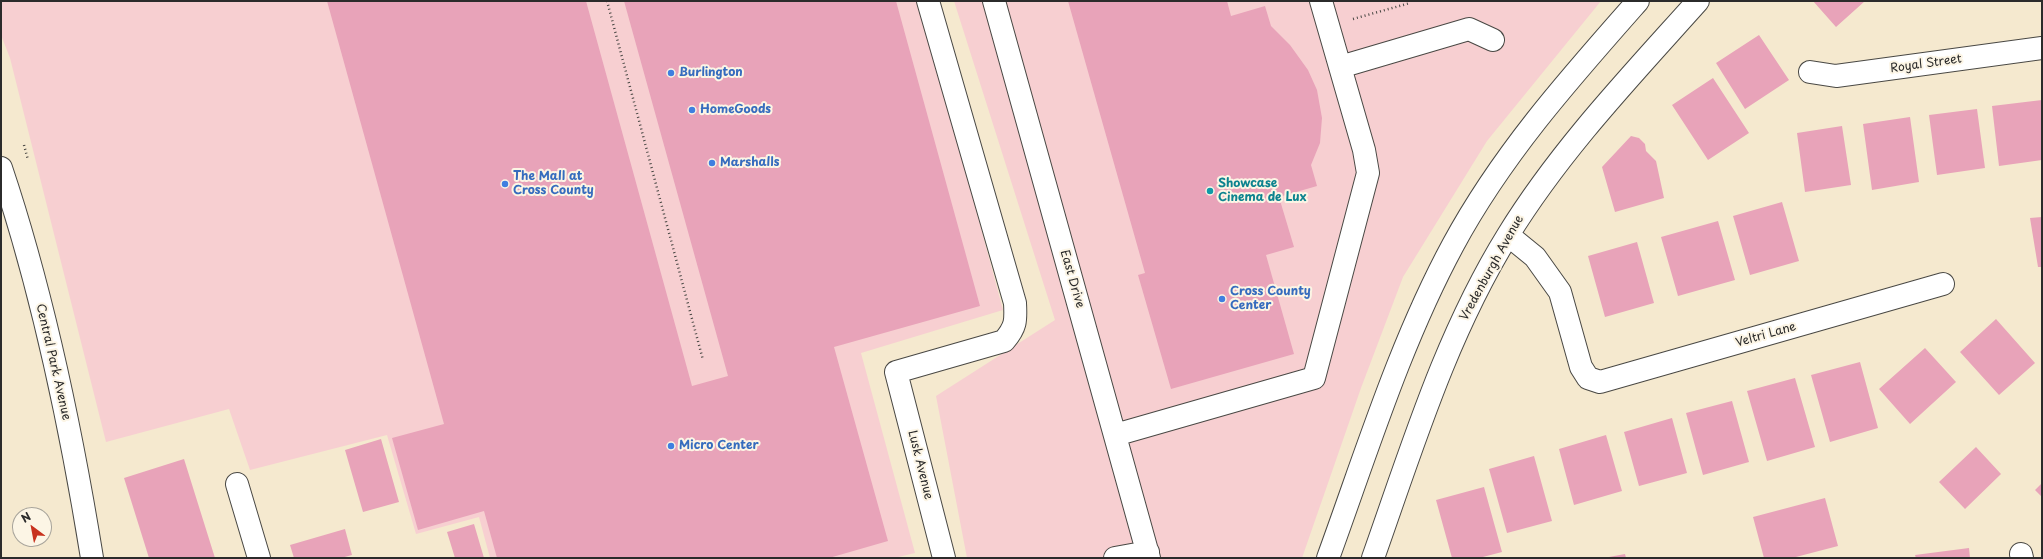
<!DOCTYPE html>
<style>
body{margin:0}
#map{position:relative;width:2043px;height:559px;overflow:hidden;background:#f5e9cf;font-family:"Playpen Sans",sans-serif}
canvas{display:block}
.frame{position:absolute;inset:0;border:2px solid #2b2b2b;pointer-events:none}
.north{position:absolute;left:12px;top:507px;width:40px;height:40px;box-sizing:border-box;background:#fcf5e5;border:1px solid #a8a49b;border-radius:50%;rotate:328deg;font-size:11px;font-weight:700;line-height:16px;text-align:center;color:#2b2b2b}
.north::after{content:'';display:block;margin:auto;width:14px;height:18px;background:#c8321e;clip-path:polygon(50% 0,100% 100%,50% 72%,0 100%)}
</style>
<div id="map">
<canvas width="2043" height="559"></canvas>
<div class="frame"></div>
<div class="north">N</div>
</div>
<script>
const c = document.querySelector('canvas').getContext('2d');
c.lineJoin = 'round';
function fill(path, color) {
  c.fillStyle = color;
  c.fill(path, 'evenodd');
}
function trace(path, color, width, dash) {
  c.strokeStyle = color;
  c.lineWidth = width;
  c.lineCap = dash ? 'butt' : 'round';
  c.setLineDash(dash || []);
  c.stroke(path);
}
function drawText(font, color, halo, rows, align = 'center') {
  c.font = font + ' "Playpen Sans",sans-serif';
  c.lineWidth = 4;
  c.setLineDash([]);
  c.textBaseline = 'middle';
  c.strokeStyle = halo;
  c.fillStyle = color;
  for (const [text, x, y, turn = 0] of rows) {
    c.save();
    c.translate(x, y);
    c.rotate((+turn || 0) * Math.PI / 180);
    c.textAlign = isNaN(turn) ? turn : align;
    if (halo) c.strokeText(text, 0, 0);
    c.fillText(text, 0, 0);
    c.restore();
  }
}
fill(new Path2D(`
 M1,1H920L1003,310L861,353L915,553L894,558H490L479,517L416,534L387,435L250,470L229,409L106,442L10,58L1,35Z
 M954,1H1601L1487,141L1403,277L1361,388L1302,558H967L936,396L1055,320Z`), '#f7cfd1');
fill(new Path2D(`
 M327,1H586L692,386L728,376L624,1H896L980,306L834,347L888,541L829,558H497L484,511L418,530L392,438L444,424Z
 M1068,1H1227L1231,16L1265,6L1271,26L1290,45L1308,70L1317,90L1322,118L1320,143L1311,165L1317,186L1279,197L1294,247L1266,255L1294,354L1171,389L1138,275L1145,273Z
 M1813,1H1865L1836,27Z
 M1759,35L1789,80L1745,109L1716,63Z
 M1713,78L1749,133L1708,160L1672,105Z
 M2042,100V160L1999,166L1992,106Z
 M1977,109L1985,168L1937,175L1929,115Z
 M1910,117L1919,182L1872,190L1863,124Z
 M1842,126L1851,185L1805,192L1797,133Z
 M1631,136L1639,138L1645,144L1646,151L1656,161L1664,198L1615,212L1602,167Z
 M1782,202L1799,261L1750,275L1733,216Z
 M2042,217V267H2038L2030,218Z
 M1718,221L1735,280L1678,296L1661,237Z
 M1637,242L1654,303L1605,317L1588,256Z
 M1996,319L2035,363L1999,395L1960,352Z
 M1925,348L1956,382L1910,424L1879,389Z
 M1860,362L1878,428L1830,442L1811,375Z
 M1795,378L1815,447L1767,461L1747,391Z
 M1732,401L1749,462L1703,475L1686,413Z
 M1672,418L1687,473L1639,486L1624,432Z
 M1606,435L1622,491L1574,505L1559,449Z
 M381,439L399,502L363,512L345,450Z
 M1976,447L2001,474L1965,509L1939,482Z
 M1534,456L1552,521L1507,533L1489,469Z
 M184,459L215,558H149L124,478Z
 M2042,483V497L2035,490Z
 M1484,487L1502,552L1479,558H1452L1436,500Z
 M1825,498L1838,546L1792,558H1764L1753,517Z
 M474,524L484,558H455L447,532Z
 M345,529L352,555L341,558H294L290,545Z
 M1969,548L1970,558H1916L1915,555Z
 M1625,554L1626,558H1609V557Z`), '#e8a3b9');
const minor = new Path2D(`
 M928,1L1015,303C1016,321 1016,327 1004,341L896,372L944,558
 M994,1L1149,558
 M1340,67L1469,29L1493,40
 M1810,72L1836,76L2042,48
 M1508,235L1535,257L1560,292L1581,367L1588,378L1600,382L1943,284
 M1115,435L1314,378L1368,173L1364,150L1321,1
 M237,484L259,558
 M2021,554L2022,558
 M1115,558L1148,552
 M1328,558C1366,454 1400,343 1453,245C1502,154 1570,78 1638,1
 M1373,558C1412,448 1446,335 1508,235C1561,149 1631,76 1698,1`);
const major = new Path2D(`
 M1,168C43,293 71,428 92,558`);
trace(minor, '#494844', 24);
trace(major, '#494844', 24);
trace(new Path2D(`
 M607,1L703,360
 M1353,19L1410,3
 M24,145L28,160`), '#494844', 2.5, [1, 3]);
trace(minor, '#fff', 22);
trace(major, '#fff', 22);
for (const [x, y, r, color] of [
 [671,73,4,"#3f7fe0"],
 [692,110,4,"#3f7fe0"],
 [712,163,4,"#3f7fe0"],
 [505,184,4,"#3f7fe0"],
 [1210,191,4,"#0f9aa8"],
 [1222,299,4,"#3f7fe0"],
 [671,446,4,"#3f7fe0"]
]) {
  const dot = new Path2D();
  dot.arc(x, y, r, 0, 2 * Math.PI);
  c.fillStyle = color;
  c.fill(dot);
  trace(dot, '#fcf5e5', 1.5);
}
drawText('12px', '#2b2b2b', '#fcf5e5', [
 ["Royal Street",1926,64,-8],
 ["Vredenburgh Avenue",1492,268,-61],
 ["East Drive",1072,279,74],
 ["Veltri Lane",1766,335,-16],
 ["Central Park Avenue",53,362,77],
 ["Lusk Avenue",920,465,76]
]);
drawText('bold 12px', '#366cbe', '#fcf5e5', [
 ["Burlington",679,73],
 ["HomeGoods",700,110],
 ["Marshalls",720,163],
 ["The Mall at",513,177],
 ["Cross County",513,191],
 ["Cross County",1230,292],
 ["Center",1230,306],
 ["Micro Center",679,446]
], 'left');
drawText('bold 12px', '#0d838f', '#fcf5e5', [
 ["Showcase",1218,184],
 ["Cinema de Lux",1218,198]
], 'left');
</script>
